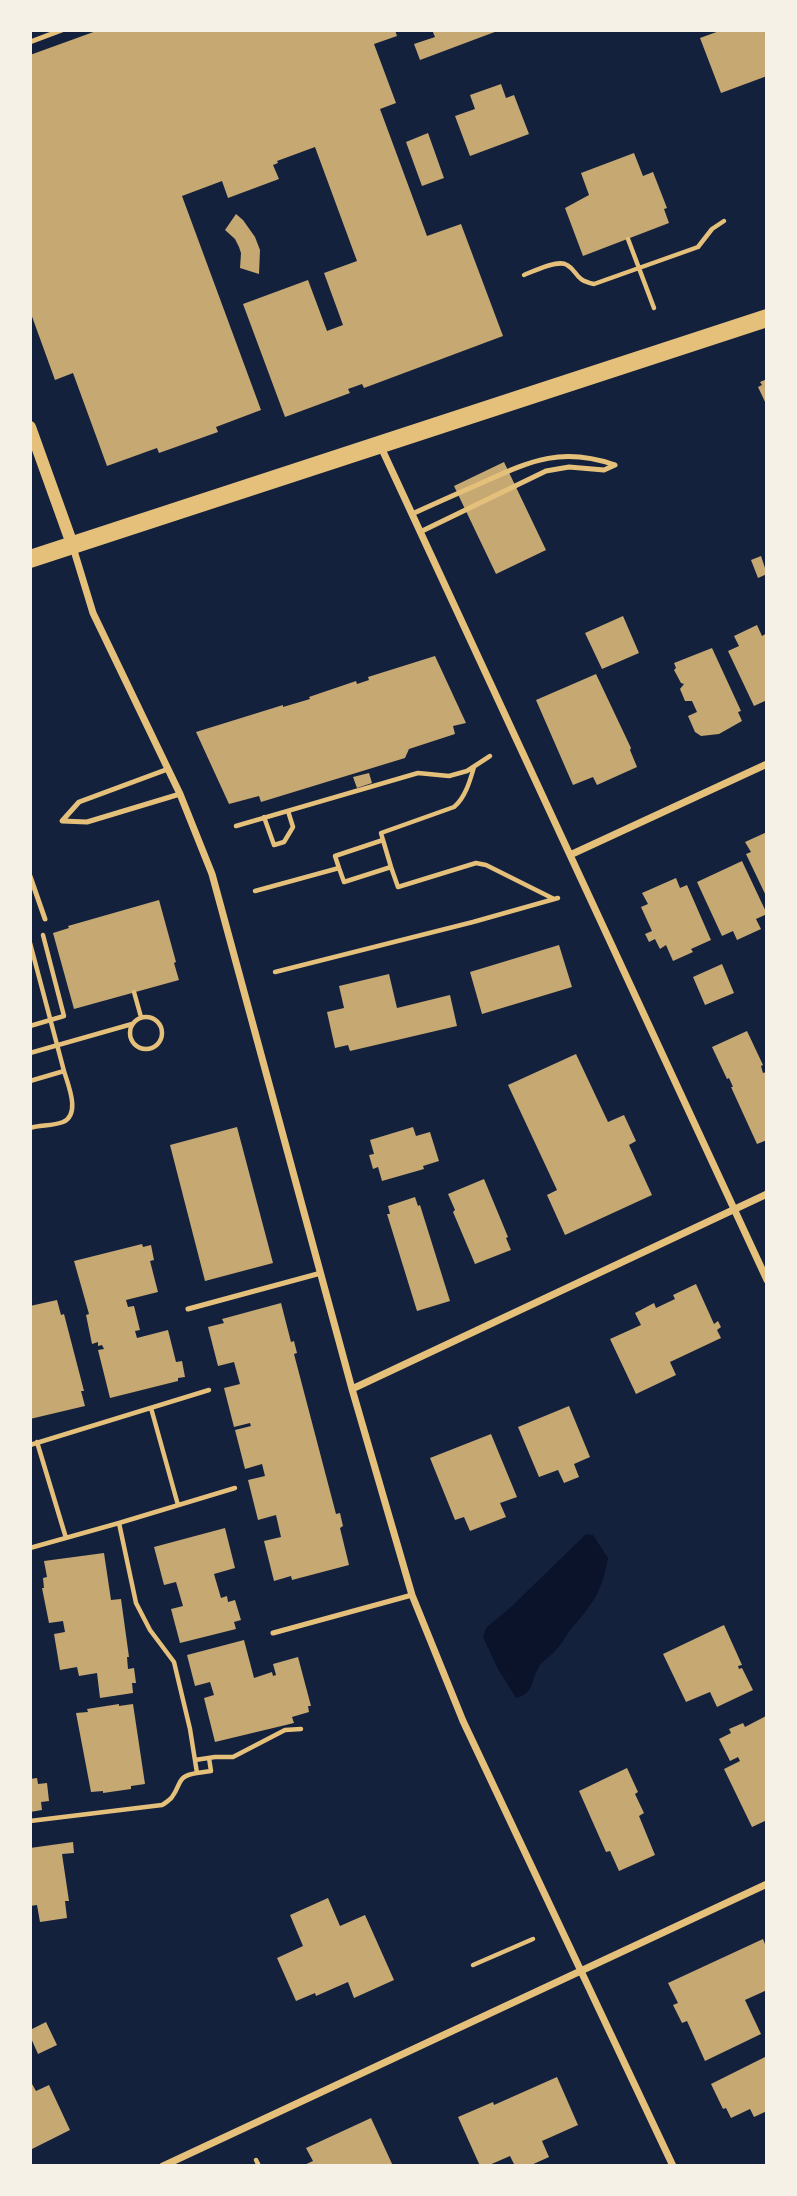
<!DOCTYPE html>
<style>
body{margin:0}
#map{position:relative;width:797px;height:2196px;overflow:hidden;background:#14213d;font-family:"Fira Sans Condensed",sans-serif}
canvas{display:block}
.frame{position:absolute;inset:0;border:32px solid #f6f1e7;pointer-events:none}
</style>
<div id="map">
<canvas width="797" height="2196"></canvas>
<div class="frame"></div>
</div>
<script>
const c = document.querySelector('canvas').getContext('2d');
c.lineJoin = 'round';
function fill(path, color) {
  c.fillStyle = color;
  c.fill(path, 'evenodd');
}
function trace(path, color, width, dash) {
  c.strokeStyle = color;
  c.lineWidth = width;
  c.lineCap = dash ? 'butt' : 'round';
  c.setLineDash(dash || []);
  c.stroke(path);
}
fill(new Path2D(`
 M586,1534L593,1535L608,1558C602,1591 593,1604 572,1628C566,1635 562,1644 556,1650C551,1656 544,1660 540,1665C531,1678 535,1694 516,1698L498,1669L483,1637L486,1628L512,1606Z`), '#0b132b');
fill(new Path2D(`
 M99,30H395L397,36L374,44L396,103L380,109L427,236L461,224L503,336L364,388L362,384L348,389L350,393L285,417L243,304L308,280L327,331L343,325L324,273L357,261L315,147L277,161L278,163L273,165L279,179L228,198L222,181L182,196L261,410L216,427L218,432L159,453L157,448L107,466L73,373L55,380L30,311V55Z
 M432,30H500L420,60L414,44L435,37Z
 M722,30H764L767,38V76L721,93L700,38Z
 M501,84L506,98L514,95L529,134L470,156L455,116L475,109L470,95Z
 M428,133L444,178L422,186L406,142Z
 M634,153L643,176L653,172L667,208L664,209L669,223L583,256L565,208L589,195L581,173Z
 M236,214L243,220L255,237L260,250L259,274L240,268L241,253L239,247L235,239L225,230Z
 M767,379V406L758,387L762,385L760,382Z
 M504,462L546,550L496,574L454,486Z
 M761,556L767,574L758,578L751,560Z
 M623,616L639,653L602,669L585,633Z
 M757,625L762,636L767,633V700L754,706L728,651L739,646L734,636Z
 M712,648L741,711L738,712L742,721L719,734L701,736L695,732L688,716L697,712L692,701H685L680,689L684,684L681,683L674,670L676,668L674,663Z
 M435,656L466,723L453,726L455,734L409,749L405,758L261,802L259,796L229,804L196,732L283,705V707L310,699L309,697L356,681L357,684L369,680L368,677Z
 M596,674L631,748L630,750L637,767L597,785L593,777L573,785L536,700Z
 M369,773L372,783L357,788L353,777Z
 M767,832V898L746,854L751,852L745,842Z
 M742,861L767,914L756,919L761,929L737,940L733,931L722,936L697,882Z
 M676,878L680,888L687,885L711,940L691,949L693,952L673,961L666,945L660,949L655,939L649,942L645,934L652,931L641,907L648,904L642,893Z
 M159,900L176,962L174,963L179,980L74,1009L53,933L69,928L68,926Z
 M559,945L572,987L482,1014L470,972Z
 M722,964L734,993L705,1005L693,977Z
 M389,974L397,1008L450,995L457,1026L350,1051L348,1045L335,1048L327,1012L344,1008L339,986Z
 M747,1031L763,1065L761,1066L763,1073L766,1072L767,1075V1140L757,1144L731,1087H733L729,1078L727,1079L712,1047Z
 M576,1054L608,1122L624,1115L636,1141L629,1145L652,1195L565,1235L547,1195L557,1190L508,1085Z
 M237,1127L273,1263L205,1281L170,1145Z
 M413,1127L416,1136L430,1132L439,1161L423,1166L424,1169L382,1181L378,1167L373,1169L369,1155L374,1154L370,1140Z
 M484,1179L508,1237L506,1238L511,1250L475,1264L453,1212L455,1210L448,1194Z
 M415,1197L418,1206L420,1205L450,1301L417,1311L387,1214H390L388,1206Z
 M142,1244L143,1247L151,1245L154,1260L150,1261L158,1292L126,1300L128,1307L134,1306L140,1330L135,1331L137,1338L168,1330L176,1362L182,1361L185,1377L178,1378V1381L110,1398L98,1350L104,1349L102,1345L98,1346V1342L92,1344L86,1315L89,1314L74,1261Z
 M696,1284L714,1324L718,1321L721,1327L717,1330L721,1338L670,1362L676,1375L636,1394L610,1339L641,1325L635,1313L654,1303L656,1308L675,1299L673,1295Z
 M57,1300L61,1315L64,1314L84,1391H81L85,1406L30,1419V1306Z
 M281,1303L291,1342L294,1341L297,1353L294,1354L336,1514L340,1513L343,1526L340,1528L349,1565L292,1580L291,1576L274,1581L264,1541L281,1537L276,1515L258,1520L248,1480L265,1476L262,1464L245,1469L235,1430L251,1426L250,1423L234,1427L224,1388L240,1384L234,1362L218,1366L208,1327L224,1323L222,1319Z
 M569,1406L590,1457L574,1464L579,1477L564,1483L558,1470L539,1477L518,1427Z
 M491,1434L517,1497L500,1503L506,1517L470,1531L464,1517L455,1520L430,1458Z
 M225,1528L235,1568L214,1574L221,1598L227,1596L228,1602L235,1600L241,1620L234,1622L236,1629L180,1643L171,1609L183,1606L176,1582L164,1585L154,1547Z
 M104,1553L111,1600L121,1599L129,1657H127L128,1669L134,1668L136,1683H132L133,1693L100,1698L97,1673L79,1676L77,1667L60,1670L54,1634L65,1632L63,1621L49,1623L42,1588H44L43,1578L47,1577L44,1561Z
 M724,1625L742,1665L738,1666L739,1669L742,1668L753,1690L717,1707L710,1692L686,1702L663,1654Z
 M244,1640L254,1678L272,1672L273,1676L276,1675L273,1664L298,1657L311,1706H308L309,1712L292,1717L294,1723L215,1742L204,1698L214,1695L210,1682L195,1686L187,1655Z
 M119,1704V1706L133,1704L145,1784L131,1786V1789L103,1793V1791L91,1792L76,1713L88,1712L87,1709Z
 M766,1716L767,1820L752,1827L724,1769L740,1761L738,1757L730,1761L719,1739L731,1733L729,1729L743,1723L745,1727Z
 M627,1768L638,1792L635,1794L644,1813L639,1816L655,1855L619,1871L610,1851L606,1852L579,1791Z
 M37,1778L38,1784L47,1783L49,1801L41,1802L42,1810L30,1812V1779Z
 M73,1842L74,1853L62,1854L69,1901H65L67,1918L40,1922L37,1905L30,1906V1848Z
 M328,1898L340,1926L365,1915L394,1980L354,1998L348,1982L316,1996L315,1993L296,2001L277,1958L303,1946L290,1915Z
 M763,1939L767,1949V1990L745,2000L761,2034L705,2061L687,2021L682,2023L673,2005L678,2003L668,1983Z
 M46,2022L57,2045L38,2054L30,2036V2030Z
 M767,2056V2111L754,2117L750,2109L731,2118L726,2108L723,2109L711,2084Z
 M557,2077L578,2125L542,2141L549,2157L529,2166H515L510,2156L487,2166H480L458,2117L493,2102L494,2105Z
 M32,2084L36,2091L49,2085L70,2130L30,2150V2085Z
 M371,2118L393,2166H302L313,2161L306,2148Z`), '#c6a872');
trace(new Path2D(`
 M628,239L654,308
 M524,275C534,271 558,259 567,265C578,271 574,280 594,284L698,247L712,229L724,221
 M264,817L274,845L284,842L293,827L288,811
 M236,826L418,773L449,776L467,771L490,756
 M383,840L391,867
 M339,868L335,856L383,840L381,833L454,807C465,798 470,781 474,767
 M255,891L339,868L344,882L391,867L398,887L476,863L486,865L554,899
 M30,943L64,1071L30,1081
 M275,972L473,922L558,898
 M134,992L141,1017
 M130 1033a16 16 0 1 1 32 0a16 16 0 1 1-32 0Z
 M30,1026L64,1016L43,935
 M30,1053L132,1024
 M30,1128C40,1125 53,1126 63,1122C81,1114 68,1085 64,1071
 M151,1408L178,1505
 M37,1442L66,1538
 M30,1445L209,1390
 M119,1523L235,1488
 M30,1548L119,1523L136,1603L150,1630L174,1662L190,1729L197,1773C176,1776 182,1784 172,1797C171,1799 164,1804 162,1805L30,1821
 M195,1760L215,1757H233L285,1730L301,1729
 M197,1773L211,1771L209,1758
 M473,1965L533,1939
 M256,2160L259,2166`), '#e5c07b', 4.5);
trace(new Path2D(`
 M30,42L62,30
 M412,514C436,503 461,492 486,481C532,460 563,447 615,465
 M420,532L546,471L569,467L604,470L615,465
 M168,769L79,802L62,821L87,822L180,794
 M30,876L45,919
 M188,1309L321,1273
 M273,1633L412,1595`), '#e5c07b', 5);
trace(new Path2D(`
 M380,445L767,1280
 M72,544L93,613L180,794L212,874L352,1389L412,1595L463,1721L673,2166
 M570,855L767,764
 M352,1389L767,1194
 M163,2166L767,1884`), '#e5c07b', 7);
trace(new Path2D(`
 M30,427L72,544`), '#e5c07b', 12);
trace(new Path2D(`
 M30,559L767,318`), '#e5c07b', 18);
</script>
